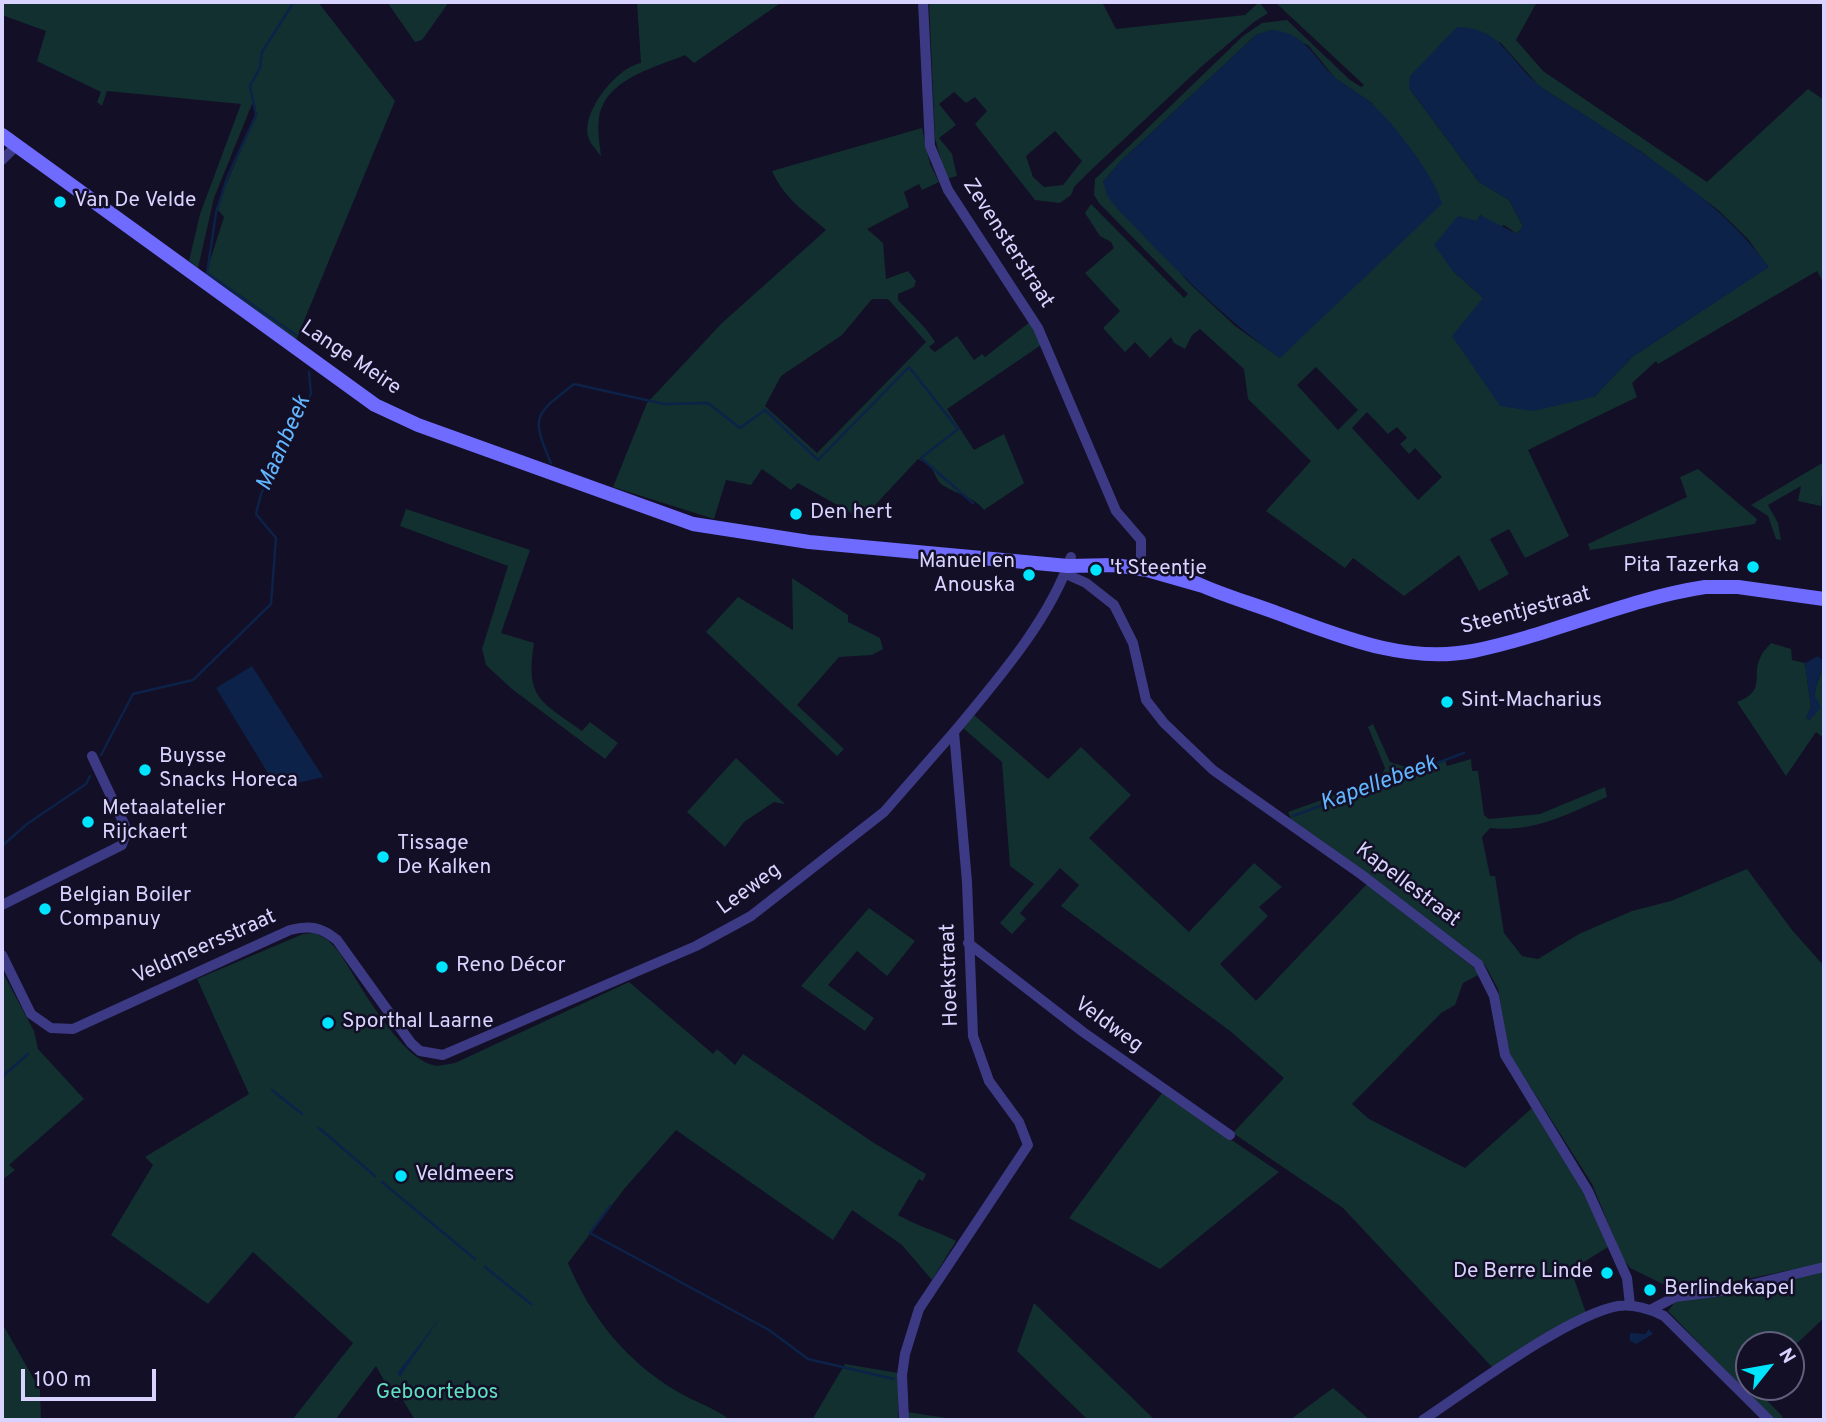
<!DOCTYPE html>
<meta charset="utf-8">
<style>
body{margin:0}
#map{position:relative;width:1826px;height:1422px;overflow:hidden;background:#130f26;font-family:Overpass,sans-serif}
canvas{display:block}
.frame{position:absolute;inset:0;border:4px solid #d9d4ff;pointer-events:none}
.north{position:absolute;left:1735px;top:1331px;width:70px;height:70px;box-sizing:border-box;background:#130f26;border:2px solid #625e7d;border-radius:50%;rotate:59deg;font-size:19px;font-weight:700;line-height:28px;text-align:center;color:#d9d4ff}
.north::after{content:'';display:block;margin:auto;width:24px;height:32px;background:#00e5ff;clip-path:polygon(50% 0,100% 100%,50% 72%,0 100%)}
.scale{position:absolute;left:21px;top:1369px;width:135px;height:32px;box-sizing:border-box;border:4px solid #d9d4ff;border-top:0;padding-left:9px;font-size:21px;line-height:24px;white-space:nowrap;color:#d9d4ff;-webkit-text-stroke:5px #130f26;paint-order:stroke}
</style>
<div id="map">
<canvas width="1826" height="1422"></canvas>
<div class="frame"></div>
<div class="north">N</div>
<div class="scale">100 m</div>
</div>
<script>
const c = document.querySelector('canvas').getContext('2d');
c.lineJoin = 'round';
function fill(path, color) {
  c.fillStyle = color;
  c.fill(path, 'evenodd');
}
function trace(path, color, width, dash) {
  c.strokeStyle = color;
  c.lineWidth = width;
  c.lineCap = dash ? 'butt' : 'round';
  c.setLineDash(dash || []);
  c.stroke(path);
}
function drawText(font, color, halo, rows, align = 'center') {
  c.font = font + ' Overpass,sans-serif';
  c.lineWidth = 5;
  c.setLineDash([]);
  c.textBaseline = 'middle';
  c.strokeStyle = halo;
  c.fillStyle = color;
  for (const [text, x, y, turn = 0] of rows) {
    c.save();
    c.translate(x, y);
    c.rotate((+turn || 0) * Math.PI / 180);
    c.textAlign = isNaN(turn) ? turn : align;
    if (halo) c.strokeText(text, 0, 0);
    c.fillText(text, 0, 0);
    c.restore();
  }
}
fill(new Path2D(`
 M2,2H318L395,101L296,340L206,273L224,217L216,208L255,117L256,109L252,104L214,198L198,268L189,261L200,214L241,104L107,91L102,106L97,102L101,92L37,61L46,31L2,15Z
 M387,2H449L422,40L415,42Z
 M637,2H782L694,63L685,55C654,68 605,79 599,118C597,130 600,145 601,157C598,151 591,145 589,139C579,114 617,67 641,63Z
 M929,2H1102L1116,29L1245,15L1259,2L1268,13L1254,22L1202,66L1090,171L1074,187L1071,195L1060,203L1035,200L975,124L987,111L975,97L966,103L954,92L939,104L956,125L939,138L952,154L957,176L946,179L935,138ZM1055,131L1082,161L1063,185L1044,187L1033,177L1026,156Z
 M1275,2H1537L1516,40L1543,71L1707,182L1808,89L1824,100V284L1817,271L1658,364L1656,361L1632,383L1637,397L1528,450L1569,536L1525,558L1509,529L1490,539L1509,574L1479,591L1459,555L1404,596L1353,558L1345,568L1266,511L1311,461L1248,399L1244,369L1200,329L1192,335L1185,349L1174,343L1171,337L1150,358L1135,342L1125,352L1103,328L1120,311L1085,273L1114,248L1111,242L1100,236L1085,213L1091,204L1184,298L1188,294L1099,203L1094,195L1095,179L1243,36L1262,23L1287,20L1350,80L1361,87L1364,85ZM1271,30L1308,45L1335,78L1373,104L1280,358L1235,326L1188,282L1103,182L1120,162L1256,35ZM1500,42L1539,86L1643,153L1718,210L1748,239L1768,267L1632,357L1594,397L1452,270L1480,215L1499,227L1504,225L1517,234L1523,226L1509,200L1479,182L1409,88ZM1316,367L1358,410L1338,430L1297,385ZM1367,412L1388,434L1397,427L1407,438L1400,444L1409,454L1415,448L1442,477L1418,500L1352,428Z
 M922,128L930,164L939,182L922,190L919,184L904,192L909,207L867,229L883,243L886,279L908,271L916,281L914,287L898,294V300C911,314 925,325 935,342L929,347L935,352L957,336L974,360L982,354L985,357L1030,322L1041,345L947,409L974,450L1004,434L1024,483L984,510C974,497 958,495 944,486C932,479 939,468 918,459L862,519L798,483L791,490L762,469L751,485L726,480L714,519L613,487L647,403L722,323L826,230C803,210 785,199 772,171ZM872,299H888L926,342L817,453L765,406L781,376L842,335Z
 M1824,462L1821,506L1798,501L1801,486L1768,505L1778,523L1781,540L1776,539L1768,516L1751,505Z
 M1698,469L1757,519L1755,524L1590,550L1588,544L1687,497L1680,477Z
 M406,509L530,550L501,633L534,643C525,699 541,701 582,731L590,722L618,743L605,759L512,689L486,665L482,649L508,566L400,526Z
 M792,578L848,615V622L880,638L883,649L872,655L839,657L797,705L844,749L837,756L706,632L738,597L793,630Z
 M1771,643L1791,649L1792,660L1805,663L1811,707L1806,718L1810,720L1816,687L1824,664V738L1816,732L1786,776L1737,702C1768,690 1750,676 1761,656C1763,651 1768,647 1771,643Z
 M974,715L1048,779L1081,747L1131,795L1089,838L1189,932L1254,863L1282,887L1259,907L1268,916L1220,964L1256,1001L1367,884L1477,970L1478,975L1463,983L1455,1005L1441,1013L1352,1104L1369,1119L1465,1168L1532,1108L1584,1194L1608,1247L1571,1270L1586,1313L1493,1368L1343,1208L1233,1133L1284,1078L1230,1031L1061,906L1079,885L1060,868L1020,913L1026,919L1012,934L1000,923L1034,884L1010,866L1002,762L963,728Z
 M1373,724L1390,762L1409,768L1415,765L1419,769L1445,759L1447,766L1471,759L1472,771H1478L1484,815L1489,819L1540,814L1605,787L1607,797C1568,814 1533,833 1490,828L1482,837L1490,876H1495L1504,933L1522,956L1538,959L1579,934L1632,911L1671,901L1747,869L1792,930L1824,966V1263L1694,1290L1663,1284L1630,1268L1623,1259L1592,1184L1509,1053L1498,989L1485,965L1291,819L1288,812L1380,779L1385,768L1368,727Z
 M736,758L785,804L774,802L744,822L725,847L687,812Z
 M869,908L915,941L887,976L857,951L828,985L874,1018L865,1031L801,986Z
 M315,933L328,940L339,952C358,981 399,1057 433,1065C439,1067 448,1064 455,1063L629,982L713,1054L717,1049L735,1065L743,1054L874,1143L926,1174L923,1181L919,1179L898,1215C917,1226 937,1231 956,1241L932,1280L902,1245L852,1210L833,1240L676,1130L625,1188L568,1263C591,1318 627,1362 678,1392C695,1402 715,1408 730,1420H415L401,1397L396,1402L376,1366L335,1420H292L353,1343L253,1252L208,1304L111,1235L153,1165L145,1157L249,1094L197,979L303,934Z
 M2,971L34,1031L38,1049L84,1099L9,1165L15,1170L2,1180Z
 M1162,1093L1279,1172L1160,1269L1069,1218Z
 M1824,1271V1318L1791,1349V1345H1749V1387H1754L1783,1417L1779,1420H1773L1668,1311L1675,1302Z
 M1034,1303L1155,1420H1088L1017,1351Z
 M2,1323L40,1390L41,1420H2Z
 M845,1364L898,1373V1420H812Z
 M1333,1388L1370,1420H1290Z
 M907,1412L960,1420H907Z`), '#12302f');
fill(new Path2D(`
 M1457,27C1502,27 1510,63 1540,86C1557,99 1577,109 1594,121C1658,163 1723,205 1769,267L1632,357L1594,397L1533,411L1500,406L1452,336L1483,298L1452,270L1434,245L1458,216L1477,221L1480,215L1517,234L1523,226L1509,200L1479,182L1409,88L1410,76Z
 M1271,30C1308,33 1312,58 1337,79C1348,88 1362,94 1372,104C1393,122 1436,178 1442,204L1280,358C1218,314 1166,260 1114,205L1107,195L1103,182L1120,162L1256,35Z
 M1818,656L1824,662L1816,687L1815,696L1821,707L1810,720L1806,718L1811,707L1805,663Z
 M252,666L323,777L277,788L216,688Z
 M440,1318L400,1377L398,1375V1372Z
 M1649,1329L1653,1334L1636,1344L1630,1341V1333L1645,1334Z`), '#0c2248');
trace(new Path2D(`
 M294,2L262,52L260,68L250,86L256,115L227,178L216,213L207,273L296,335
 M551,463C530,415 535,415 574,384L664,404L708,403L740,428L765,410L818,460L909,367L958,429L921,458L973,503
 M101,755L133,694L193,680L271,604L276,538L256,514L261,494L311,394L309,372
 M1293,816L1464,753
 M2,846L27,824L86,784L90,776
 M2,1077L28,1054
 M272,1090L302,1114
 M319,1128L375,1176
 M382,1182L475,1259
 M610,1206L590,1233L769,1330L808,1359L894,1379
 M485,1267L531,1304`), '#0c2248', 2.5);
trace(new Path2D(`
 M923,2L930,146L948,190L1038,328L1116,511L1141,540V569
 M2,160L17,145
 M1066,574L1086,583L1114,605L1133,643L1146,700L1164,723L1213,770L1362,875L1478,964L1494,996L1505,1055L1588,1191L1627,1278L1630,1305
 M2,905L122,845L127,830L92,756
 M968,943L1083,1032L1230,1135
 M2,955L31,1014L51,1028L73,1029L290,930C310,925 321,927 337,940L411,1043L420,1051L443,1055L696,946L751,916L884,812L954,732
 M1652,1309L1675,1297L1729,1290L1824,1267
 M904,1420L902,1375L905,1354L919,1309L1028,1145L1019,1122L989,1081L973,1036L967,882L954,732C997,680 1049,621 1071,557
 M1423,1420C1468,1390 1568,1315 1618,1306C1633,1304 1651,1309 1664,1316L1769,1420`), '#3d3a85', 10);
trace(new Path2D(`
 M2,135L375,405L418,425L693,524L809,542L1068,566L1115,565L1147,570L1203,586
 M1196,583C1222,595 1250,603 1277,613C1340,636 1404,664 1473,651C1552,635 1626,599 1705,587H1738L1824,599`), '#6f6bff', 14);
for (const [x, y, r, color] of [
 [60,202,7,"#00e5ff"],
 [796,514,7,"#00e5ff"],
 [1753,567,7,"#00e5ff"],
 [1096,570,7,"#00e5ff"],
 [1029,575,7,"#00e5ff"],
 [1447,702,7,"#00e5ff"],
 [145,770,7,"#00e5ff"],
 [88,822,7,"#00e5ff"],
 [383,857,7,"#00e5ff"],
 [45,909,7,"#00e5ff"],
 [442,967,7,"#00e5ff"],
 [328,1023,7,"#00e5ff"],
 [401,1176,7,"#00e5ff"],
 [1607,1273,7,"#00e5ff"],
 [1650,1290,7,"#00e5ff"]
]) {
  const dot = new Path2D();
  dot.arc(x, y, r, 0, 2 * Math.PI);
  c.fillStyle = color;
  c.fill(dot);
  trace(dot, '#130f26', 2.5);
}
drawText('21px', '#d9d4ff', '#130f26', [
 ["Van De Velde",74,202],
 ["Den hert",810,514],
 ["Manuel en",1015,563,"right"],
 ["Anouska",1015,587,"right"],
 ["Pita Tazerka",1739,567,"right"],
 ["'t Steentje",1110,570],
 ["Sint-Macharius",1461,702],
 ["Buysse",159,758],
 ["Snacks Horeca",159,782],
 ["Metaalatelier",102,810],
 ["Rijckaert",102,834],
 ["Tissage",397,845],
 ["De Kalken",397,869],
 ["Belgian Boiler",59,897],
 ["Companuy",59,921],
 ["Reno Décor",456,967],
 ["Sporthal Laarne",342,1023],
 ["Veldmeers",415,1176],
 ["De Berre Linde",1593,1273,"right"],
 ["Berlindekapel",1664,1290]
], 'left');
drawText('21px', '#d9d4ff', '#130f26', [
 ["Zevensterstraat",1007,244,57],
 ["Lange Meire",350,359,34],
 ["Steentjestraat",1526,612,-15],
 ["Kapellestraat",1407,886,37],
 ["Leeweg",750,890,-36],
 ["Veldmeersstraat",205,948,-24],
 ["Hoekstraat",951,975,-92],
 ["Veldweg",1108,1026,36]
]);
drawText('21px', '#5fe0c0', '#130f26', [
 ["Geboortebos",437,1394]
]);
drawText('italic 23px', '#62b6ff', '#130f26', [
 ["Maanbeek",285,444,-66],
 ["Kapellebeek",1379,785,-20]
]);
</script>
